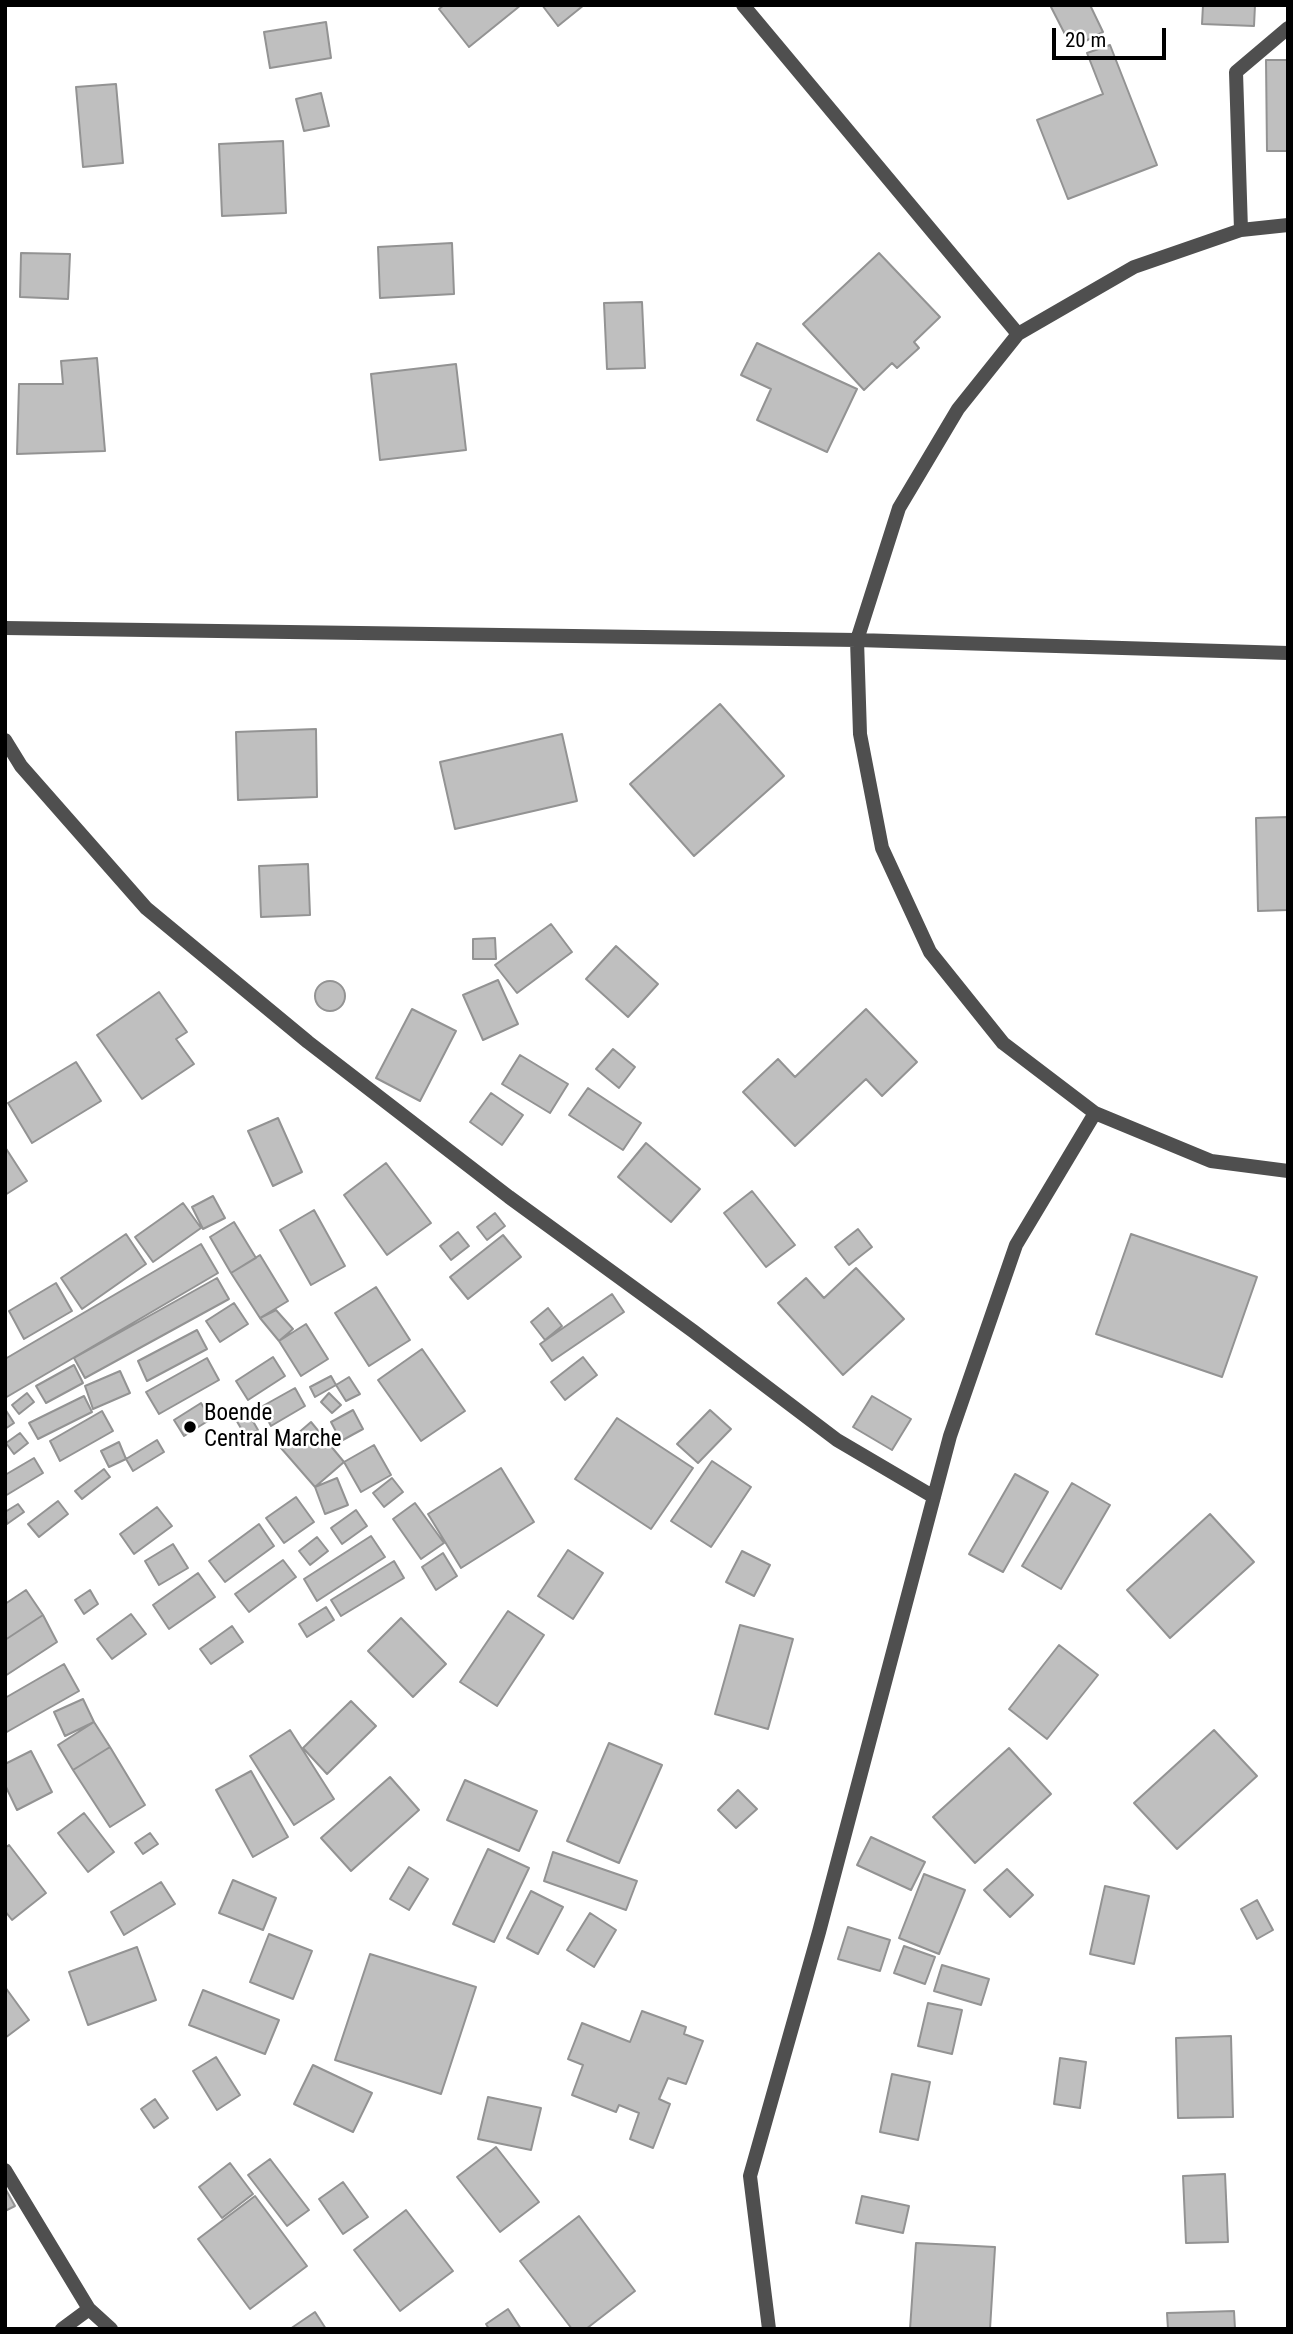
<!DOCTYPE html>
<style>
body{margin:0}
#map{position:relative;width:1293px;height:2334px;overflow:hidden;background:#fff;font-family:"Roboto Condensed",sans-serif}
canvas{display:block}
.frame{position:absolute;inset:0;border:7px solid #000;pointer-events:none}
.scale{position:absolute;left:1052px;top:28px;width:114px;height:32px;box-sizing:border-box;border:4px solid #000;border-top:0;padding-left:9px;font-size:21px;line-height:24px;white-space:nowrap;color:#000;-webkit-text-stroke:5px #fff;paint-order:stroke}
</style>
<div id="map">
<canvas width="1293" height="2334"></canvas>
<div class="frame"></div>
<div class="scale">20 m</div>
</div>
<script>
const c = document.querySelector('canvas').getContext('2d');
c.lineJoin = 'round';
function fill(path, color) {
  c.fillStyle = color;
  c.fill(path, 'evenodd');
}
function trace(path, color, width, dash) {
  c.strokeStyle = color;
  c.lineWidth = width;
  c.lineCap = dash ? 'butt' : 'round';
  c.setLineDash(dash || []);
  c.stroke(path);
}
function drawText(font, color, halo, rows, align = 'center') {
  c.font = font + ' "Roboto Condensed",sans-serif';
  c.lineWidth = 5;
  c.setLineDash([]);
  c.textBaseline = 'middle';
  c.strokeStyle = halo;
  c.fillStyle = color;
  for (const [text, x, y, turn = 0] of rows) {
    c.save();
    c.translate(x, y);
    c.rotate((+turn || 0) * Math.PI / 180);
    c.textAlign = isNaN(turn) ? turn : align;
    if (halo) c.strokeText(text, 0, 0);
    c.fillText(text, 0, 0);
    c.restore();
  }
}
const building = new Path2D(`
 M444,5H521L469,47L439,9Z
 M542,5H584L558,26Z
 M1050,5H1090L1103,32L1072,48Z
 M1203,5H1255L1254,26L1202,24Z
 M326,22L331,58L270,68L264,32Z
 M1110,45L1157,165L1068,199L1037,120L1103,94L1087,53Z
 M1266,60H1288V151H1267Z
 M116,84L123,163L83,167L76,87Z
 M321,93L329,126L304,131L296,99Z
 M283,141L286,213L222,216L219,144Z
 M452,243L454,294L380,298L378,247Z
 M21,253L70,254L68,299L20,297Z
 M879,253L940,317L914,342L919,348L897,368L892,363L864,390L803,324Z
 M642,302L645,368L607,369L604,303Z
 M757,343L857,389L827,452L757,420L771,389L741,375Z
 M97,358L105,451L17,454L19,384H63L61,361Z
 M456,364L466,450L380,460L371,374Z
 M720,704L784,776L694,856L630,784Z
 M316,729L317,797L238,800L236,732Z
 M562,734L577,801L455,829L440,762Z
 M1288,817V910L1258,911L1256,818Z
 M308,864L310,915L261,917L259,866Z
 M551,924L572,952L517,993L495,965Z
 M495,938L496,959H473V939Z
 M616,946L658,984L628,1017L586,979Z
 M498,980L518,1024L483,1040L463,995Z
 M315 996a15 15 0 1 1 30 0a15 15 0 1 1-30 0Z
 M159,992L187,1032L176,1039L194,1064L142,1099L97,1035Z
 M412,1009L456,1031L420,1101L376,1078Z
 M866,1009L917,1062L882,1096L866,1079L795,1146L743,1092L778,1059L795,1077Z
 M613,1049L635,1067L619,1088L596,1069Z
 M520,1055L568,1084L550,1113L502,1084Z
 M76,1062L101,1101L32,1143L8,1103Z
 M588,1088L641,1123L623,1150L569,1115Z
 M491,1093L523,1115L502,1145L470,1122Z
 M278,1118L302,1172L273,1186L248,1131Z
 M646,1143L700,1189L671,1222L618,1177Z
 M5,1147L27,1181L5,1195Z
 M386,1163L431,1223L387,1255L344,1195Z
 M752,1191L795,1245L766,1267L724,1213Z
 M213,1196L225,1218L203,1229L192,1207Z
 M183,1203L201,1228L153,1262L135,1237Z
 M314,1210L345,1266L311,1285L280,1230Z
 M495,1213L505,1226L487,1240L477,1227Z
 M234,1222L256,1258L231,1273L210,1237Z
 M858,1229L872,1247L849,1265L835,1247Z
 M458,1232L469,1246L451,1260L440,1246Z
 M126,1234L146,1264L82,1309L61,1278Z
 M1131,1234L1257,1277L1222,1377L1096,1334Z
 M503,1235L521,1257L468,1299L450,1277Z
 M201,1244L218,1273L5,1398V1359Z
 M260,1255L288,1301L260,1318L231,1273Z
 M856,1268L904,1319L843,1375L778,1303L806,1278L824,1298Z
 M217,1278L229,1299L85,1378L74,1358Z
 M56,1283L72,1311L24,1339L9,1311Z
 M376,1287L410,1340L369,1366L335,1313Z
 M612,1294L624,1312L552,1361L540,1344Z
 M234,1303L248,1324L220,1342L206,1321Z
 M548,1308L562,1326L545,1340L531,1322Z
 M276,1310L293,1329L279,1341L260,1318Z
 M306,1324L328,1359L301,1376L279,1341Z
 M197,1330L207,1349L147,1381L138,1361Z
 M422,1349L465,1411L421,1441L378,1380Z
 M273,1357L285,1376L248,1400L236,1381Z
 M583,1357L597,1375L565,1400L551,1382Z
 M207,1358L219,1380L159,1414L146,1392Z
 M74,1365L83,1383L46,1403L36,1386Z
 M120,1371L130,1393L93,1409L85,1386Z
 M331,1376L336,1385L315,1397L310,1387Z
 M349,1377L360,1394L346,1401L336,1385Z
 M295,1388L305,1406L271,1426L261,1407Z
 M27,1393L34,1402L19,1414L12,1405Z
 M329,1393L341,1405L332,1413L321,1402Z
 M84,1396L92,1412L38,1439L29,1423Z
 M872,1396L911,1419L892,1450L853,1427Z
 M201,1403L211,1419L184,1436L174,1420Z
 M5,1409L14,1423L5,1429Z
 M353,1410L363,1429L341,1441L331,1422Z
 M710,1410L731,1429L698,1463L677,1444Z
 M102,1411L113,1431L60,1461L50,1441Z
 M247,1411L258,1430L246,1437L235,1418Z
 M617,1418L693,1468L651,1529L575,1479Z
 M311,1422L344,1462L315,1487L281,1448Z
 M20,1433L28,1443L14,1454L6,1443Z
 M157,1440L164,1452L133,1471L126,1459Z
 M119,1442L126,1459L109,1467L101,1451Z
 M374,1445L391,1475L361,1492L344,1462Z
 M34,1458L43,1473L5,1496V1475Z
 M712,1461L751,1487L711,1547L671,1521Z
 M501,1468L534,1522L461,1568L428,1514Z
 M104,1469L110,1477L82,1499L75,1491Z
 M1015,1474L1048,1492L1003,1572L969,1554Z
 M337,1478L348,1505L325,1514L315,1487Z
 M392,1478L403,1492L384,1507L373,1493Z
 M1072,1483L1110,1505L1061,1589L1022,1566Z
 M296,1497L314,1522L284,1543L266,1518Z
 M58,1501L68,1514L39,1537L28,1524Z
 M415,1503L444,1543L421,1559L393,1519Z
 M18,1504L24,1512L7,1524L5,1512Z
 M157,1507L172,1526L134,1554L120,1534Z
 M356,1510L367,1526L342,1544L331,1528Z
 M1210,1514L1254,1562L1170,1638L1127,1590Z
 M259,1524L274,1546L225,1582L209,1561Z
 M371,1536L385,1557L317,1601L304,1579Z
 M317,1537L328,1551L310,1565L299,1551Z
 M173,1544L188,1568L159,1585L145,1561Z
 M568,1550L603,1573L573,1619L538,1596Z
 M742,1551L770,1565L754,1596L726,1582Z
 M443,1553L457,1576L436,1590L422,1567Z
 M283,1560L296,1577L249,1612L235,1594Z
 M394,1561L404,1578L341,1616L331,1600Z
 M198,1573L215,1597L169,1629L153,1605Z
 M26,1590L43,1615L5,1640V1604Z
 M90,1590L98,1604L84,1614L75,1600Z
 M326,1607L334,1620L307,1637L299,1624Z
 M508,1611L544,1635L497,1706L460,1682Z
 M131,1614L146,1634L112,1659L97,1639Z
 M43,1615L57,1642L5,1676V1640Z
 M401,1618L446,1664L413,1697L368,1651Z
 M740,1625L793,1639L768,1729L715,1714Z
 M232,1626L243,1642L211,1664L200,1649Z
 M1059,1645L1098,1675L1047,1739L1009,1709Z
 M64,1664L79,1691L5,1733V1698Z
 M83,1699L94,1722L65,1736L54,1712Z
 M351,1701L376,1726L327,1774L303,1748Z
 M94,1722L110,1747L73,1770L58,1745Z
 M290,1730L334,1799L294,1825L250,1756Z
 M1214,1730L1257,1776L1177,1849L1134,1803Z
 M609,1743L662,1765L619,1863L567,1841Z
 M110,1747L145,1805L110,1827L73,1770Z
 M1009,1748L1051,1794L975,1863L933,1817Z
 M31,1751L52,1792L17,1810L5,1785V1764Z
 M251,1771L288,1837L253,1857L216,1790Z
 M390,1777L419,1810L351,1871L321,1838Z
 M465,1780L537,1811L519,1851L447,1820Z
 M738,1790L757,1809L736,1828L718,1810Z
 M84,1813L114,1852L88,1872L58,1833Z
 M150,1833L158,1844L143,1854L135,1843Z
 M871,1837L925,1862L911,1890L857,1865Z
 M9,1845L46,1893L12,1920L5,1911V1848Z
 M488,1849L529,1868L494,1942L453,1924Z
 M553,1852L637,1881L626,1910L544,1881Z
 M409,1867L428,1879L409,1910L390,1899Z
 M1007,1869L1033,1895L1010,1917L984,1890Z
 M924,1874L965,1890L939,1954L899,1938Z
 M233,1880L276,1898L263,1930L219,1913Z
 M161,1882L175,1904L124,1935L111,1912Z
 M1105,1886L1149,1896L1134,1964L1090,1954Z
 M531,1891L563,1907L538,1954L507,1938Z
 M1257,1900L1273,1930L1257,1939L1241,1909Z
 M590,1913L616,1930L594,1967L567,1950Z
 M848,1927L890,1940L880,1971L838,1959Z
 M269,1934L312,1951L293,1999L250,1982Z
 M904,1946L935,1957L925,1984L894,1973Z
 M137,1947L156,2000L88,2025L69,1972Z
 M370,1954L476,1987L441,2094L335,2060Z
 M942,1965L989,1979L981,2005L934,1991Z
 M5,1987L29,2020L5,2038Z
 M203,1990L279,2020L265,2054L189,2025Z
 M928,2003L962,2010L952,2054L918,2046Z
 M642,2011L686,2027L684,2034L703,2041L686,2084L668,2078L659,2099L670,2104L653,2148L630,2139L639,2113L619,2105L616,2112L572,2095L583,2065L568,2059L582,2023L630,2042Z
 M1231,2036L1233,2117L1178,2118L1176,2038Z
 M216,2057L240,2095L217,2110L193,2071Z
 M1060,2058L1086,2062L1080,2108L1054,2104Z
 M313,2065L372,2093L353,2132L294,2104Z
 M892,2074L930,2082L918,2140L880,2132Z
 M488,2097L541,2108L531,2150L478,2139Z
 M155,2099L168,2118L154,2128L141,2109Z
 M496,2147L539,2202L500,2232L457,2177Z
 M270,2159L309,2210L287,2226L248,2175Z
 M230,2163L253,2194L222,2218L199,2187Z
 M1225,2174L1228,2242L1186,2243L1183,2176Z
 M343,2182L368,2217L343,2234L319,2199Z
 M5,2188L15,2206L5,2211Z
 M255,2196L307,2266L250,2309L198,2239Z
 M862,2196L909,2206L903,2233L856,2223Z
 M406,2210L453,2271L400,2311L354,2250Z
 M579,2216L635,2291L586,2329H572L520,2261Z
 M916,2243L995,2247L990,2329H910Z
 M508,2309L521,2329H489L486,2324Z
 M1234,2311L1235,2329H1168L1167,2313Z
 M315,2312L326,2329H290Z`);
fill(building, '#bfbfbf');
trace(building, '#939393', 2);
trace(new Path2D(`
 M743,5L1018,334
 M1288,225L1241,230L1134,267L1018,334L958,409L899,508L857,640L860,734L882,848L930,952L1003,1043L1095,1113L1211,1161L1288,1171
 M1241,230L1236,72L1288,28
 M5,628L857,640L1288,653
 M5,740L21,766L146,908L308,1042L509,1197L693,1331L837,1440L934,1497
 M5,2170L89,2309L111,2329
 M62,2329L89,2309
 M769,2329L750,2176L819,1932L950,1436L1016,1245L1095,1113`), '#4f4f4f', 14);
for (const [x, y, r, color] of [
 [190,1427,7,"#000"]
]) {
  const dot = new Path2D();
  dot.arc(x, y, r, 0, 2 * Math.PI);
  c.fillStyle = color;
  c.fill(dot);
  trace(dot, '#fff', 2.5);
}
drawText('23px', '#000', '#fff', [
 ["Boende",204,1414],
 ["Central Marche",204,1440]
], 'left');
</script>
